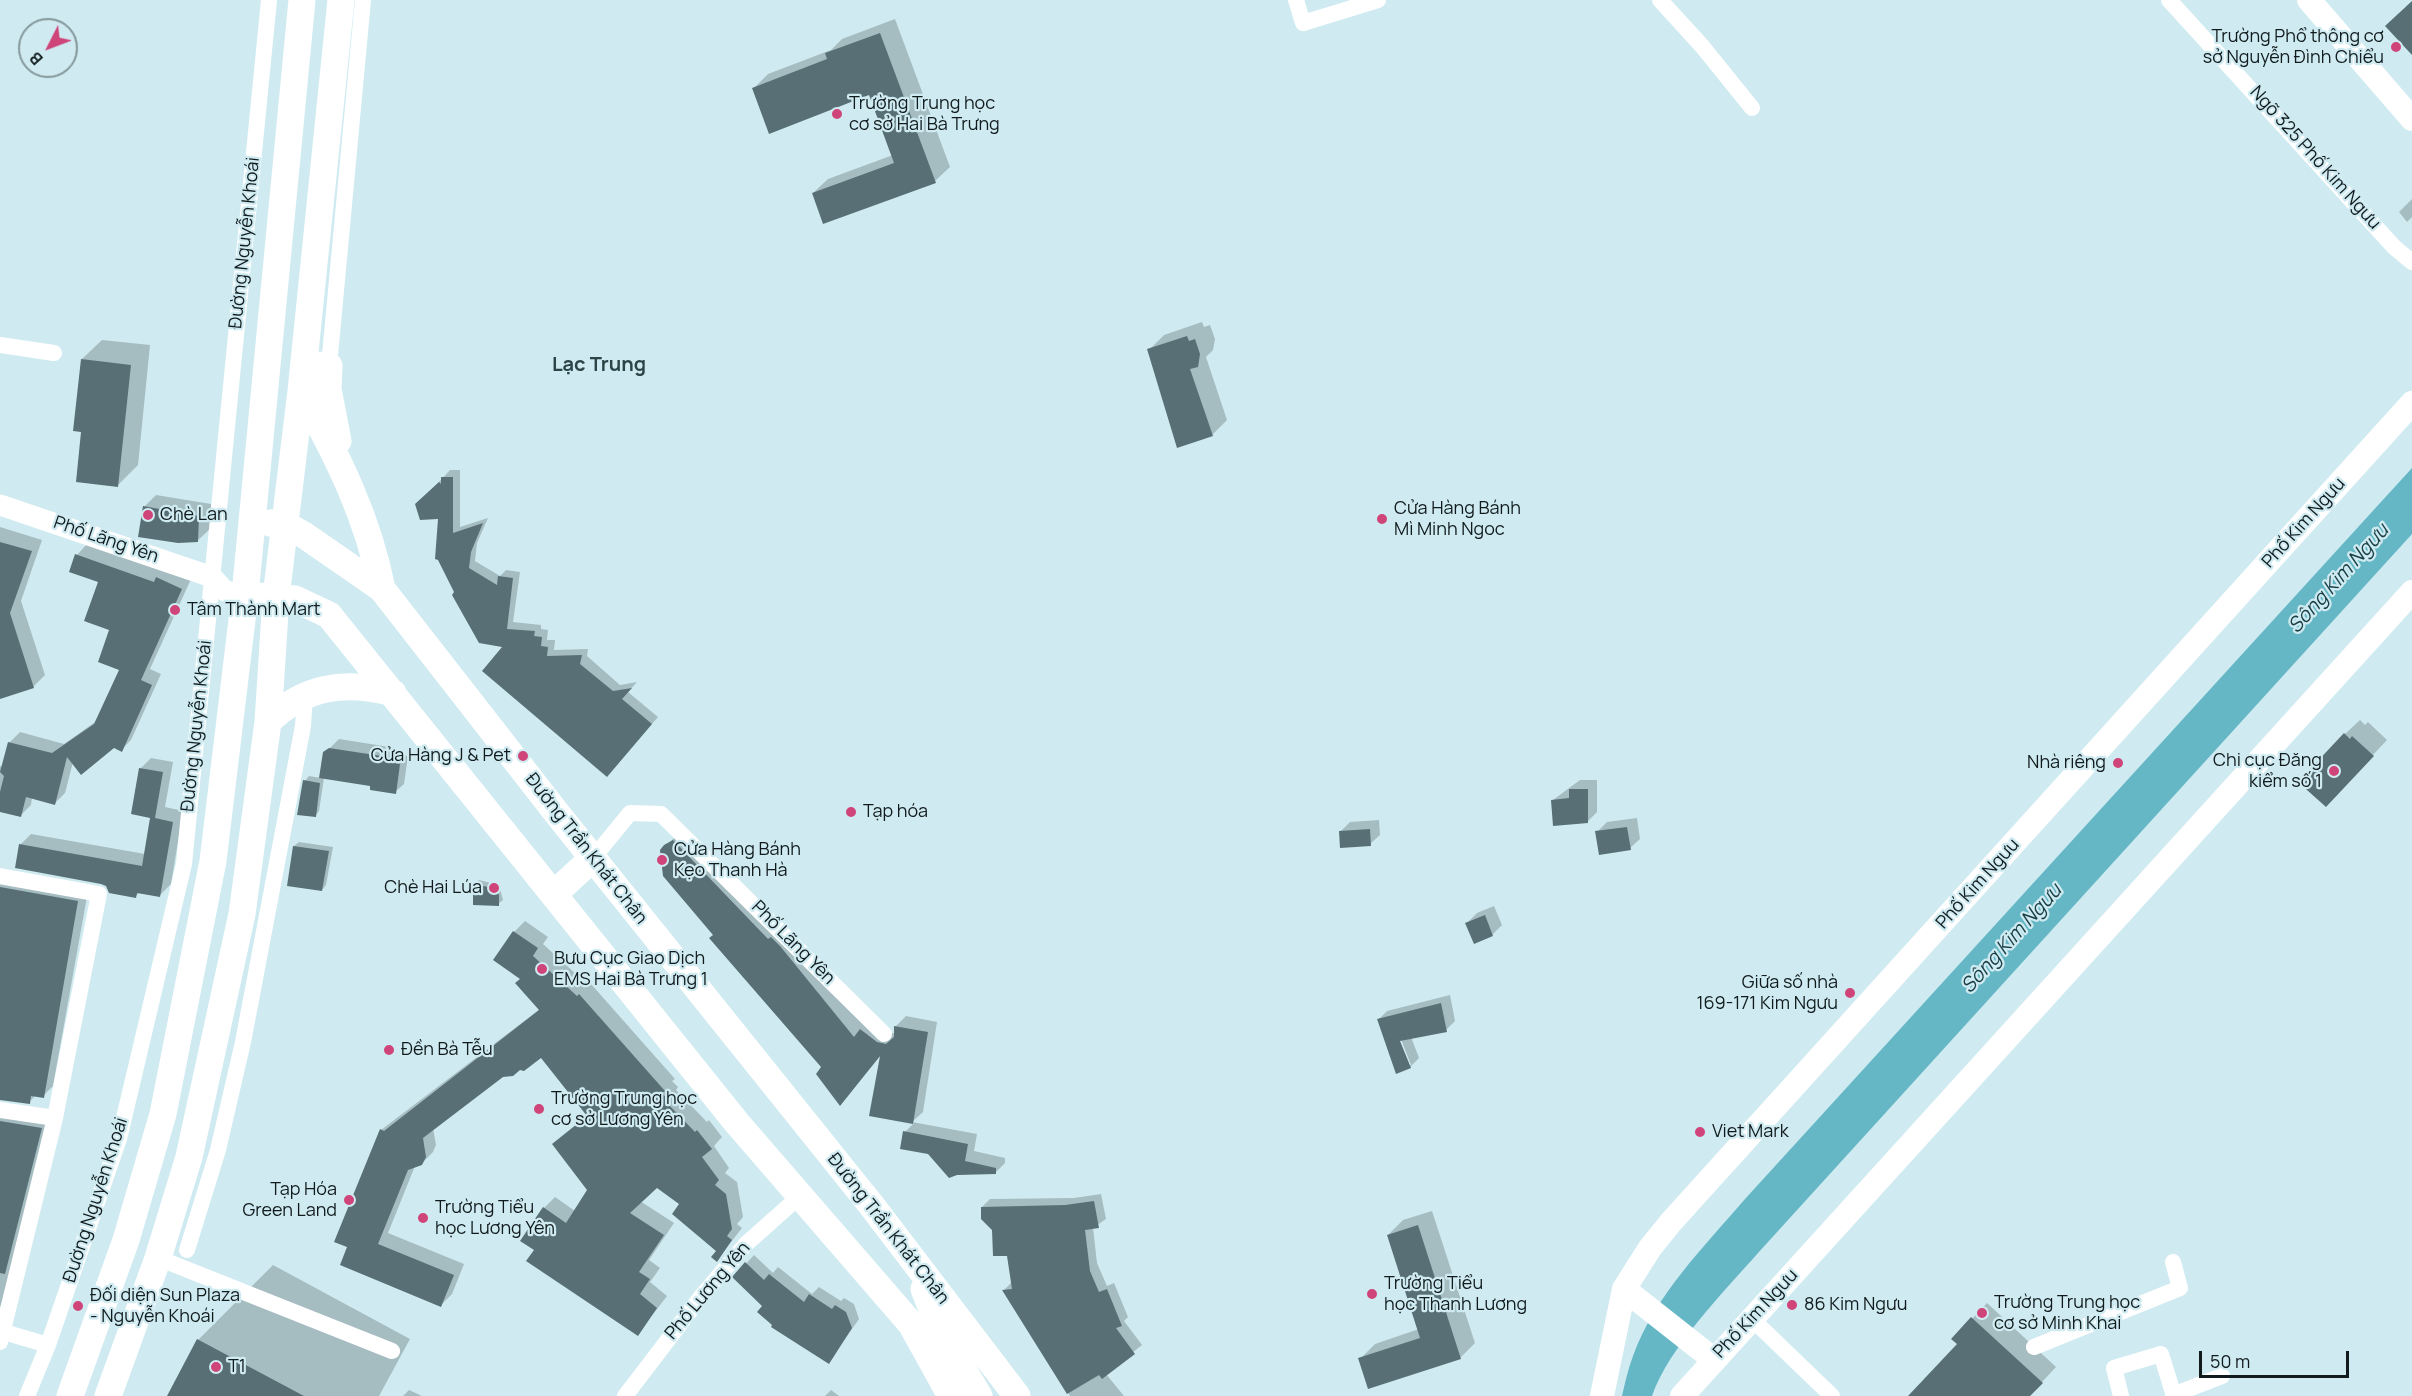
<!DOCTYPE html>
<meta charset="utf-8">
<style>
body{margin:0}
#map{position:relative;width:2412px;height:1396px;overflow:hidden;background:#cfebf1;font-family:Manrope,sans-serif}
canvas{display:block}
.north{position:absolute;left:18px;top:18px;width:60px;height:60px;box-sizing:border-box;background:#cfebf1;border:2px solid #83989c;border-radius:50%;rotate:228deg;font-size:16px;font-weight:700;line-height:24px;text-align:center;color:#111b1d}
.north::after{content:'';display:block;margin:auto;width:21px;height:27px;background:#cf4479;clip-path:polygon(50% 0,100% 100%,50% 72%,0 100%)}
.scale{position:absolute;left:2199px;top:1351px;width:150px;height:27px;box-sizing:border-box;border:3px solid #111b1d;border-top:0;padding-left:8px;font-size:18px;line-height:21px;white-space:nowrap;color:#111b1d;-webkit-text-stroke:4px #cfebf1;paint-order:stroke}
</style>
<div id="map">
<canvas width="2412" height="1396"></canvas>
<div class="north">B</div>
<div class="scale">50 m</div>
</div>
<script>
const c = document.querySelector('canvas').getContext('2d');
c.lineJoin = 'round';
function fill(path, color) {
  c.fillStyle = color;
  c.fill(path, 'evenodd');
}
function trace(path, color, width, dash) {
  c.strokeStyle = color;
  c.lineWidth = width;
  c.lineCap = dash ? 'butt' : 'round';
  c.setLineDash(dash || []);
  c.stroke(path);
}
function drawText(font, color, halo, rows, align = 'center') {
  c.font = font + ' Manrope,sans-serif';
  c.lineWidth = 4.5;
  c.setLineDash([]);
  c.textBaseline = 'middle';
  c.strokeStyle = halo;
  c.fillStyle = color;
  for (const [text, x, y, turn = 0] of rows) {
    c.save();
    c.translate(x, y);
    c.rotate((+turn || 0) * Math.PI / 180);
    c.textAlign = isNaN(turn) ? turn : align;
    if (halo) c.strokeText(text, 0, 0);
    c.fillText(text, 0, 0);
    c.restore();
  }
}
fill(new Path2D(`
 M2412,468V534L1758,1253C1723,1293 1669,1347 1652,1396H1622C1625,1383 1628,1369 1633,1356C1655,1295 1704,1247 1745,1199Z`), '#65b7c6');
fill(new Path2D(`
 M895,19L950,167L935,181L813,193L828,179L893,155L870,93L753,89L768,74L831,50L842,39Z
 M2412,199V217L2407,222L2399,212Z
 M1202,322L1204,327L1210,325L1215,339L1213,350L1206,357L1227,420L1212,435L1149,350L1164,335Z
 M102,340L150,345L138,465L118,485L83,431L82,359Z
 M450,470H460V527L488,518L477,543L475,561L500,576L506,570L520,572L513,622L541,625V629L548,630L547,640H555L554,650L588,649L587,656L620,685L637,682L628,692L658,717L614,768L456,592L440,517L424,498Z
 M156,495L211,504L210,529L197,541L144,507Z
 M0,527L42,540L21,601L45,675L33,687L0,697Z
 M87,544L191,579L150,669L161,674L131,740L121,750L114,746L73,762L65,793L54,804L32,798L31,805L20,816L0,810V766L3,767L9,743L20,732L64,744L98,720L121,669L100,581L77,555Z
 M2360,720L2365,725L2368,722L2387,740L2340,790L2345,734Z
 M339,739L396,748V754L408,756L404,784L395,792L372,785L324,778L319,811L315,816L305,781L309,776L321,778L325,753Z
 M151,758L173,762L165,807L183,811L171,884L160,895L140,892L136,896L113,892L102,882L20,845L31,834L145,854L151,816L140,769Z
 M1580,780H1597V812L1587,822L1553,800Z
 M1637,818L1640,839L1630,848L1597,832L1607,822Z
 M1379,820L1380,835L1370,844L1340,832L1350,822Z
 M681,831L888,1032L896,1034V1026L906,1016L937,1022L923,1112L912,1122L977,1134L974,1151L1005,1158V1163L995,1173L929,1152L905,1132L914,1123L871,1115L882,1054L840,1104L823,1067L714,935L662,850Z
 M299,842L333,847L326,885L322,890L294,846Z
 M0,878L88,891L53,1086L43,1096L36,1095L29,1102L0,1099Z
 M479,880L499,885L503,900L498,904L475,884Z
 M1494,906L1502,925L1492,935L1467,923L1477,913Z
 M525,921L548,937L543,944L589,986L591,984L675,1079L672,1081L678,1087L676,1090L707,1122L709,1120L722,1137L714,1146L729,1168L725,1173L737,1182L743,1217L737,1224L742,1228L717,1260L718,1250L681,1204L657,1186L640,1201L674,1223L649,1260L660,1268L650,1282L667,1296L638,1334L536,1250L544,1208L555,1197L575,1211L589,1190L554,1144L588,1115L542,1056L503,1076L433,1128L436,1145L433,1152L421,1164L415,1166L388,1233L464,1264L452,1294L441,1305L349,1246L381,1130L540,1009L522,979L514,932Z
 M1450,995L1455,1021L1446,1030L1411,1037L1419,1058L1410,1067L1397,1072L1379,1019L1387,1011ZM1399,1034L1411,1065H1408L1396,1035Z
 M0,1101V1104L51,1118L5,1302L0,1307Z
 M1101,1194L1106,1219L1093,1228L1097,1263L1107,1286L1114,1283L1128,1317L1124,1321L1142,1345L1106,1374L1124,1396H1070L1004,1290L1012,1282L1008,1254L982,1207L990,1199L1074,1198Z
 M1432,1211L1475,1343L1460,1358L1360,1359L1375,1344L1419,1329L1388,1235L1403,1220Z
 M754,1255L773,1273L778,1267L812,1294L819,1287L841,1301L844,1298L854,1304L859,1319L829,1362L734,1277Z
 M273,1265L410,1339L379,1396H169L198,1340Z
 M1987,1303L2056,1367L2029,1396H1910L1959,1344L1953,1339Z
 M409,1390L422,1396H403Z
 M831,1390L839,1396H825Z`), '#0003');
fill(new Path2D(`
 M2412,1V55L2385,26Z
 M880,33L936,183L823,224L812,193L894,163L869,95L769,134L752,88L827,59L825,53Z
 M1187,336L1189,341L1195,339L1200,354L1198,367L1190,369L1213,436L1177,448L1147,349Z
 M81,359L131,365L118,487L76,482L81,432L73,431Z
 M441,477H453V533L483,523L471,552L469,568L497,585L498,576L513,578L507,629L535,631L534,636L542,637L541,646L548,647L547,656L582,655L580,664L613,691L632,688L622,699L652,724L607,777L482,671L502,647L479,643L452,595L454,592L438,560L435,559L438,519L420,520L415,504L439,482L441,484Z
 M143,506L199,516L198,542L178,543L138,537Z
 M0,542L32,551L10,613L34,688L0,699Z
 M75,554L154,582L156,577L182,589L141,680L152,685L122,752L114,748L81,775L67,757L55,805L26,797L21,817L0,812V792L4,776L0,772L8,742L52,753L94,724L119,670L98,662L109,630L84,621L98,582L69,572Z
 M2344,733L2350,739L2352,736L2374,756L2326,807L2298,782Z
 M329,748L388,757L387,762L400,764L396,794L370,790V786L319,778L323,752Z
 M139,768L163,772L155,818L173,822L160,897L137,893L136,898L109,893L106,886L101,884L15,868L19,844L142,866L150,818L131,814Z
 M303,780L320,783L316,817L297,815Z
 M1569,789H1588V823L1553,826L1551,800L1569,798Z
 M1627,827L1631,850L1599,855L1595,831Z
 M1370,829L1371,846L1340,848L1339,831Z
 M673,840L768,939L771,937L780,946L854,1037L860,1029L877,1042L886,1044L894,1037V1026L928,1032L913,1124L869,1116L880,1056L840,1106L816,1074L821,1067L709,938L713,935L663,876L660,850L664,845Z
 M293,846L329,851L322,891L287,886Z
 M473,883L495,889L499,895V906L473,905Z
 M0,887L78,901L44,1098L31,1096L30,1104L0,1100Z
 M1485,915L1493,936L1474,944L1465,923Z
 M513,931L538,948L533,956L577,996L579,994L665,1091L662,1093L668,1100L666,1102L695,1132L697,1130L712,1149L702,1157L719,1180L715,1185L726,1194L732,1229L727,1236L732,1240L717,1262L711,1257L716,1251L672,1214L679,1204L657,1188L630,1213L664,1235L639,1272L650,1279L640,1294L657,1308L638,1336L526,1261L534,1250L520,1241L543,1207L566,1223L587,1190L552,1144L587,1116L541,1058L524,1071L520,1070L513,1076L503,1077L423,1138L426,1157L422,1165L408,1170L378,1244L454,1275L441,1307L340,1265L347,1247L334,1242L380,1129L384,1131L539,1010L515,983L520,979L493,960Z
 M1441,1003L1447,1032L1400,1041L1411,1068L1396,1074L1377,1019Z
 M0,1121L42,1128L5,1274L0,1273Z
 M903,1131L968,1144L965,1161L996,1168V1174L957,1175L949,1178L928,1154L900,1149Z
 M1094,1201L1099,1228L1085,1230L1090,1271L1099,1292L1107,1289L1122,1326L1116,1328L1135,1354L1102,1379L1099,1375L1067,1394L1002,1290L1012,1289L1007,1256H993L992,1230L981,1219V1207L1065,1205Z
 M1418,1225L1461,1359L1368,1389L1358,1358L1420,1338L1387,1235Z
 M745,1262L764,1280L769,1274L804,1302L809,1294L832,1309L835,1305L846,1312L852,1328L829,1364L771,1327L772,1325L757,1312L762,1306L732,1277Z
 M1971,1317L2043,1383L2030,1396H1908L1957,1344L1951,1339Z
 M197,1339L304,1396H167Z`), '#576f75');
trace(new Path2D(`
 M1296,0L1303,23L1378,0
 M1660,0L1702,46L1752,108
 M2169,0L2394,247L2412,262
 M0,345L54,353
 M329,366L363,0
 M594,857L630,813L661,814L884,1034
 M0,876L99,894L55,1118L0,1342
 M0,1110L55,1118
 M187,1250L218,1150L243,1042L303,726L305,695
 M158,1258L392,1351
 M1752,1319L1832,1396
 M0,1331L48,1345
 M2034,1347L2180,1288L2173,1262
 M2173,1395L2222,1376
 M27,1396L48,1345L119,1139L184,864L269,0
 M625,1396L700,1298L746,1244L801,1195
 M2121,1396L2114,1368L2161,1354L2174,1396`), '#fff', 16);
trace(new Path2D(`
 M0,505L212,577L225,591L245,595`), '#fff', 21);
trace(new Path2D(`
 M2309,0L2412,119
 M1624,1289L1713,1359
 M1602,1396L1624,1289L1650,1248L1671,1222L2412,403
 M1682,1396L2412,592`), '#fff', 24);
trace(new Path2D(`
 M304,364L329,366L328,389L338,441
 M301,391C337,455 368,517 382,589
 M270,523L286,525L304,535L382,589L559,816L872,1206L1017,1396
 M258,596L295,599L329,615L737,1123L911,1324L951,1396
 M268,722C304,686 345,680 393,693
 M554,894L594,857
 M924,1289L940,1330L979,1396
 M70,1396L126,1240L163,1114L213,861L245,595L302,0
 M108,1396L158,1258L189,1157L242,914L268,722L276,597L301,391L341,0`), '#fff', 27);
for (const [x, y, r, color] of [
 [2396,47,6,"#cf4479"],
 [837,114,6,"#cf4479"],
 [148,515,6,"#cf4479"],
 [1382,519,6,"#cf4479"],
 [175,610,6,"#cf4479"],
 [523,756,6,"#cf4479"],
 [2118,763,6,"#cf4479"],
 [2334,771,6,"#cf4479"],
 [851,812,6,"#cf4479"],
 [662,860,6,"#cf4479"],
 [494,888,6,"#cf4479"],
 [542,969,6,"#cf4479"],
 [1850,993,6,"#cf4479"],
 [389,1050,6,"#cf4479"],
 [539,1109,6,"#cf4479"],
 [1700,1132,6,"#cf4479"],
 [349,1200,6,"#cf4479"],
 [423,1218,6,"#cf4479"],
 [1372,1294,6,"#cf4479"],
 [1792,1305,6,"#cf4479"],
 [78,1306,6,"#cf4479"],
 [1982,1313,6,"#cf4479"],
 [216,1367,6,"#cf4479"]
]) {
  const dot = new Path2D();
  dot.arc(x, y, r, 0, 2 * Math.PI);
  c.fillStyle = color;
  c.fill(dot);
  trace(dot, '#cfebf1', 2);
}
drawText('18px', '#111b1d', '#cfebf1', [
 ["Trường Phổ thông cơ",2384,37,"right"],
 ["sở Nguyễn Đình Chiểu",2384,58,"right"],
 ["Trường Trung học",849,104],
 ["cơ sở Hai Bà Trưng",849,125],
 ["Cửa Hàng Bánh",1394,509],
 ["Mì Minh Ngoc",1394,530],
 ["Chè Lan",160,515],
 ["Tâm Thành Mart",187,610],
 ["Cửa Hàng J & Pet",511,756,"right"],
 ["Chi cục Đăng",2322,761,"right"],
 ["kiểm số 1",2322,782,"right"],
 ["Nhà riêng",2106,763,"right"],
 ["Tạp hóa",863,812],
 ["Cửa Hàng Bánh",674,850],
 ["Kẹo Thanh Hà",674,871],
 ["Chè Hai Lúa",482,888,"right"],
 ["Bưu Cục Giao Dịch",554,959],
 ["EMS Hai Bà Trưng 1",554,980],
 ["Giữa số nhà",1838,983,"right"],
 ["169-171 Kim Ngưu",1838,1004,"right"],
 ["Đền Bà Tễu",401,1050],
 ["Trường Trung học",551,1099],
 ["cơ sở Lương Yên",551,1120],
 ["Viet Mark",1712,1132],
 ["Tạp Hóa",337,1190,"right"],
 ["Green Land",337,1211,"right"],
 ["Trường Tiểu",435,1208],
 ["học Lương Yên",435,1229],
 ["Trường Tiểu",1384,1284],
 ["học Thanh Lương",1384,1305],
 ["Đối diện Sun Plaza",90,1296],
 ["- Nguyễn Khoái",90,1317],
 ["Trường Trung học",1994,1303],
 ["cơ sở Minh Khai",1994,1324],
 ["86 Kim Ngưu",1804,1305],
 ["T1",228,1367]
], 'left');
drawText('18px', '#111b1d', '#cfebf1', [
 ["Ngõ 325 Phố Kim Ngưu",2315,158,48],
 ["Đường Nguyễn Khoái",245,243,-84],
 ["Phố Kim Ngưu",2304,523,-48],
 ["Phố Lãng Yên",106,540,19],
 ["Đường Nguyễn Khoái",197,726,-84],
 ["Đường Trần Khát Chân",586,849,52],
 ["Phố Kim Ngưu",1978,884,-48],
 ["Phố Lãng Yên",793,943,45],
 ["Đường Nguyễn Khoái",96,1200,-72],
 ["Đường Trần Khát Chân",888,1229,52],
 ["Phố Lương Yên",708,1291,-50],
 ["Phố Kim Ngưu",1756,1314,-47]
]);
drawText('bold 20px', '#2c4448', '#cfebf1', [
 ["Lạc Trung",599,365]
]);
drawText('italic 20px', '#183f46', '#cfebf1', [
 ["Sông Kim Ngưu",2339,579,-48],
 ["Sông Kim Ngưu",2012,939,-48]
]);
</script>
